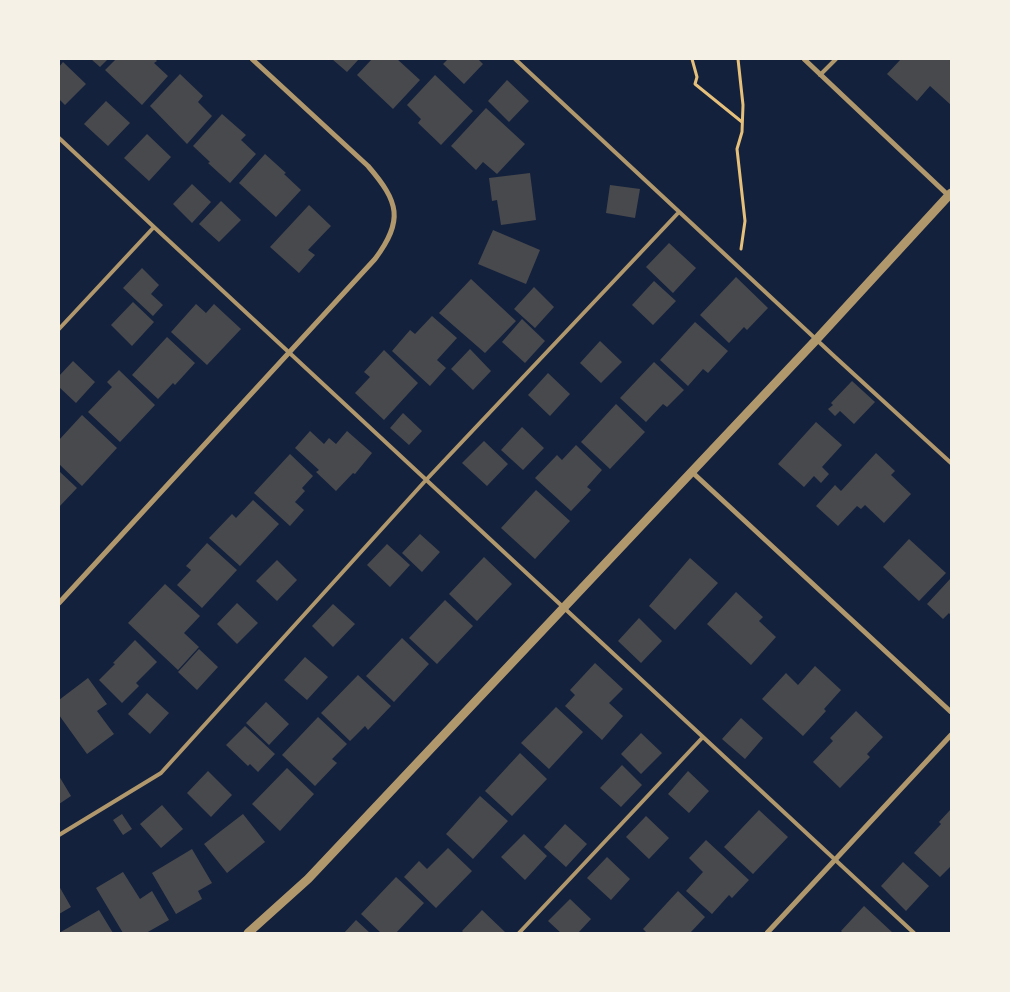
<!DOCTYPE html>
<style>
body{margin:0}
#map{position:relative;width:1010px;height:992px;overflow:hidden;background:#14213d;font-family:"PT Serif",serif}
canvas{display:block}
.frame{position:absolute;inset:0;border:60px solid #f6f1e7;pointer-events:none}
</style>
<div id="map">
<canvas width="1010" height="992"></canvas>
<div class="frame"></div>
</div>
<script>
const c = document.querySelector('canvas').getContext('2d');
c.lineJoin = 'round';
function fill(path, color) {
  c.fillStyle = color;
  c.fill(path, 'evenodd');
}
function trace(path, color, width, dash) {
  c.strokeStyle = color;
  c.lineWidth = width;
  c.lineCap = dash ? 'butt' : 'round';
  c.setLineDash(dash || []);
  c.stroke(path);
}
fill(new Path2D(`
 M91,59H108L100,67Z
 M116,59H155L157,61L154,63L168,76L142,105L105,70Z
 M332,59H359L347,72Z
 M372,59H397L420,80L393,109L357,75Z
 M448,59H478L483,64L464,84L443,64Z
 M901,59H951V105L930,86L917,101L887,74Z
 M63,62L86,84L65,105L59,99V67Z
 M180,74L203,96L198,102L212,116L187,144L150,106Z
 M435,75L473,111L441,145L418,123L421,119L407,105Z
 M507,80L529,101L509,122L488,101Z
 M106,101L130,123L108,146L84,124Z
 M486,108L525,144L497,174L483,162L476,170L451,146Z
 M222,114L246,135L241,140L256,154L230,183L208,163L210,162L193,146Z
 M147,134L171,157L149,181L124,158Z
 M265,154L286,173L284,174L301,190L276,217L239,183Z
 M530,173L536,220L501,225L497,200L492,201L489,178Z
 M192,184L211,202L192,223L173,204Z
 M610,185L640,189L635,218L606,213Z
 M221,201L241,220L219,242L199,224Z
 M309,205L331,226L308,250L315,255L299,273L270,247Z
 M493,230L540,250L526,284L478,264Z
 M669,243L696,268L673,293L646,267Z
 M142,268L159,285L151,294L163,305L153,316L123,288Z
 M736,277L768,308L747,330L744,327L729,343L700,315Z
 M471,279L516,321L485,353L439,313Z
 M654,281L676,301L653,325L632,305Z
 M534,287L554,307L535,328L514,309Z
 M133,302L154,322L132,346L111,325Z
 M196,304L206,313L214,304L241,329L207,365L171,332Z
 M432,316L457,338L437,360L446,368L430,386L392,351L410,330L415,334Z
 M522,319L545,341L525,363L502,342Z
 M695,322L728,351L708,373L703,369L688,386L660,360Z
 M167,337L195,363L175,385L173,383L158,399L132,375Z
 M600,341L622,362L601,383L580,363Z
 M470,349L491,371L473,390L451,369Z
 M384,350L418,383L384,420L355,393L370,377L364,372Z
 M73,361L95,382L76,403L59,387V376Z
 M654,362L684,390L667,407L663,404L646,422L620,398Z
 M119,370L155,405L120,442L88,412L112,387L107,382Z
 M548,373L570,394L550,416L528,395Z
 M852,381L875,402L854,424L840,411L835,416L828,409L833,405L831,403Z
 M616,404L645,432L610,469L581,442Z
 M403,413L422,431L409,445L390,428Z
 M82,415L117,448L82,486L59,464V440Z
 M816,422L842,445L822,467L829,474L821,483L814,476L804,487L778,464Z
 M522,427L544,448L523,470L501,450Z
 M310,431L324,444L329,438L336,444L347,431L372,453L355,474L353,473L336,491L316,472L319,470L295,448Z
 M484,441L508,464L487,486L462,463Z
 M576,445L602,470L587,487L591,490L571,511L535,478L557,455L562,460Z
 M876,453L895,471L891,475L911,494L884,523L865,505L861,509L857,506L838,526L816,506L835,485L841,491Z
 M290,454L313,476L302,488L305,491L295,502L304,510L290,526L254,493Z
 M59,471L77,488L59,507Z
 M536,490L570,521L535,559L501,528Z
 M253,500L279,524L240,566L209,538L232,514L236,518Z
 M420,534L440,552L422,572L402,553Z
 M909,539L946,573L919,601L883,567Z
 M207,543L237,570L202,608L177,585L191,570L186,566Z
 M387,544L410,565L390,587L367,565Z
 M484,557L512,584L477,621L449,594Z
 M690,558L718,583L675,630L649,606Z
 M277,560L297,580L277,601L256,581Z
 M951,578V616L949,613L943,619L927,604Z
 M165,584L200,616L184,633L199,647L178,670L128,623Z
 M736,592L763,617L759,621L776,637L751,665L707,624Z
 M445,600L473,626L437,664L409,638Z
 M237,603L258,623L237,644L217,624Z
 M333,604L355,624L333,647L312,626Z
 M639,618L662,641L641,663L618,641Z
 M402,638L429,664L394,702L366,676Z
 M135,640L157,662L136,683L139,686L122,703L99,680L115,664L113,663Z
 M199,649L218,667L197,690L178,672Z
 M305,657L328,677L307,700L284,680Z
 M595,663L623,689L609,703L623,716L602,740L565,706L575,695L570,690Z
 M815,666L841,690L824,709L826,711L803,736L762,699L786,673L798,685Z
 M358,675L391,706L368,730L365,726L350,741L321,713Z
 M88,678L107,704L97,711L114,734L87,754L59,715V700Z
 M147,693L169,713L150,734L128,714Z
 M266,702L289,724L269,745L246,723Z
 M556,707L583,732L549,769L521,743Z
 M856,711L883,737L867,754L870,757L840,788L813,762L833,741L830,738Z
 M318,717L347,744L332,759L337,763L315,786L282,755Z
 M741,718L763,738L745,759L722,739Z
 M245,726L275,754L258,772L250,764L248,766L226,745Z
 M641,733L662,753L641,774L621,754Z
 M520,753L547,779L512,816L485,791Z
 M622,765L642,785L621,807L600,788Z
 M287,768L314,794L280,831L252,804Z
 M208,771L232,795L211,817L187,793Z
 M688,771L709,791L689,813L668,794Z
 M59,776L71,796L59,804Z
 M480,796L508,821L473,859L446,834Z
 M162,805L183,829L161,848L140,824Z
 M951,809V866L940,877L914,853L941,824L939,822Z
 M759,810L788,837L753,874L724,847Z
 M122,814L132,829L123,835L113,820Z
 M243,814L265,842L227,873L204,844Z
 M646,816L669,838L649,859L626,837Z
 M565,824L587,844L566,867L544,847Z
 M524,834L547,856L525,880L501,857Z
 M706,840L749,880L732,898L729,895L712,914L686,891L703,872L689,858Z
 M448,848L472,871L436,908L404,877L419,861L427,869Z
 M192,849L212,883L198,891L202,899L176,914L152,873Z
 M607,857L630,879L611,900L587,878Z
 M903,862L929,886L906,911L881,886Z
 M123,872L140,899L152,891L169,920L146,933H123L96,888Z
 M396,877L424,903L396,933H381L361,914Z
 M59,886L71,907L59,914Z
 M678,891L705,917L690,933H647L643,929Z
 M570,899L591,919L578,933H561L548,921Z
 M864,906L893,933H843L841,931Z
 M99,910L113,933H59Z
 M482,910L505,932L504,933H464L462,931Z
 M356,920L370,933H344Z`), '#48494c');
trace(new Path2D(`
 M692,59L697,77L695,84L742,122
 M738,59L743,105L742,132L737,149L745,221L741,249`), '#e5c07b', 3);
trace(new Path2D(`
 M515,59L834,356L951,463
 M820,75L836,59
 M59,138L154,227L59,329
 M154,227L914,933
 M59,835L161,773L426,480L679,212
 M519,933L703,737`), '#b1986c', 4);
trace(new Path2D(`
 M804,59L949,196
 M692,472L951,712
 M59,603L375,259C404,220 399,202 368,166L252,59
 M767,933L951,735`), '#b1986c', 5);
trace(new Path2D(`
 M248,933L308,879L816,340L951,193`), '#b1986c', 9);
</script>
